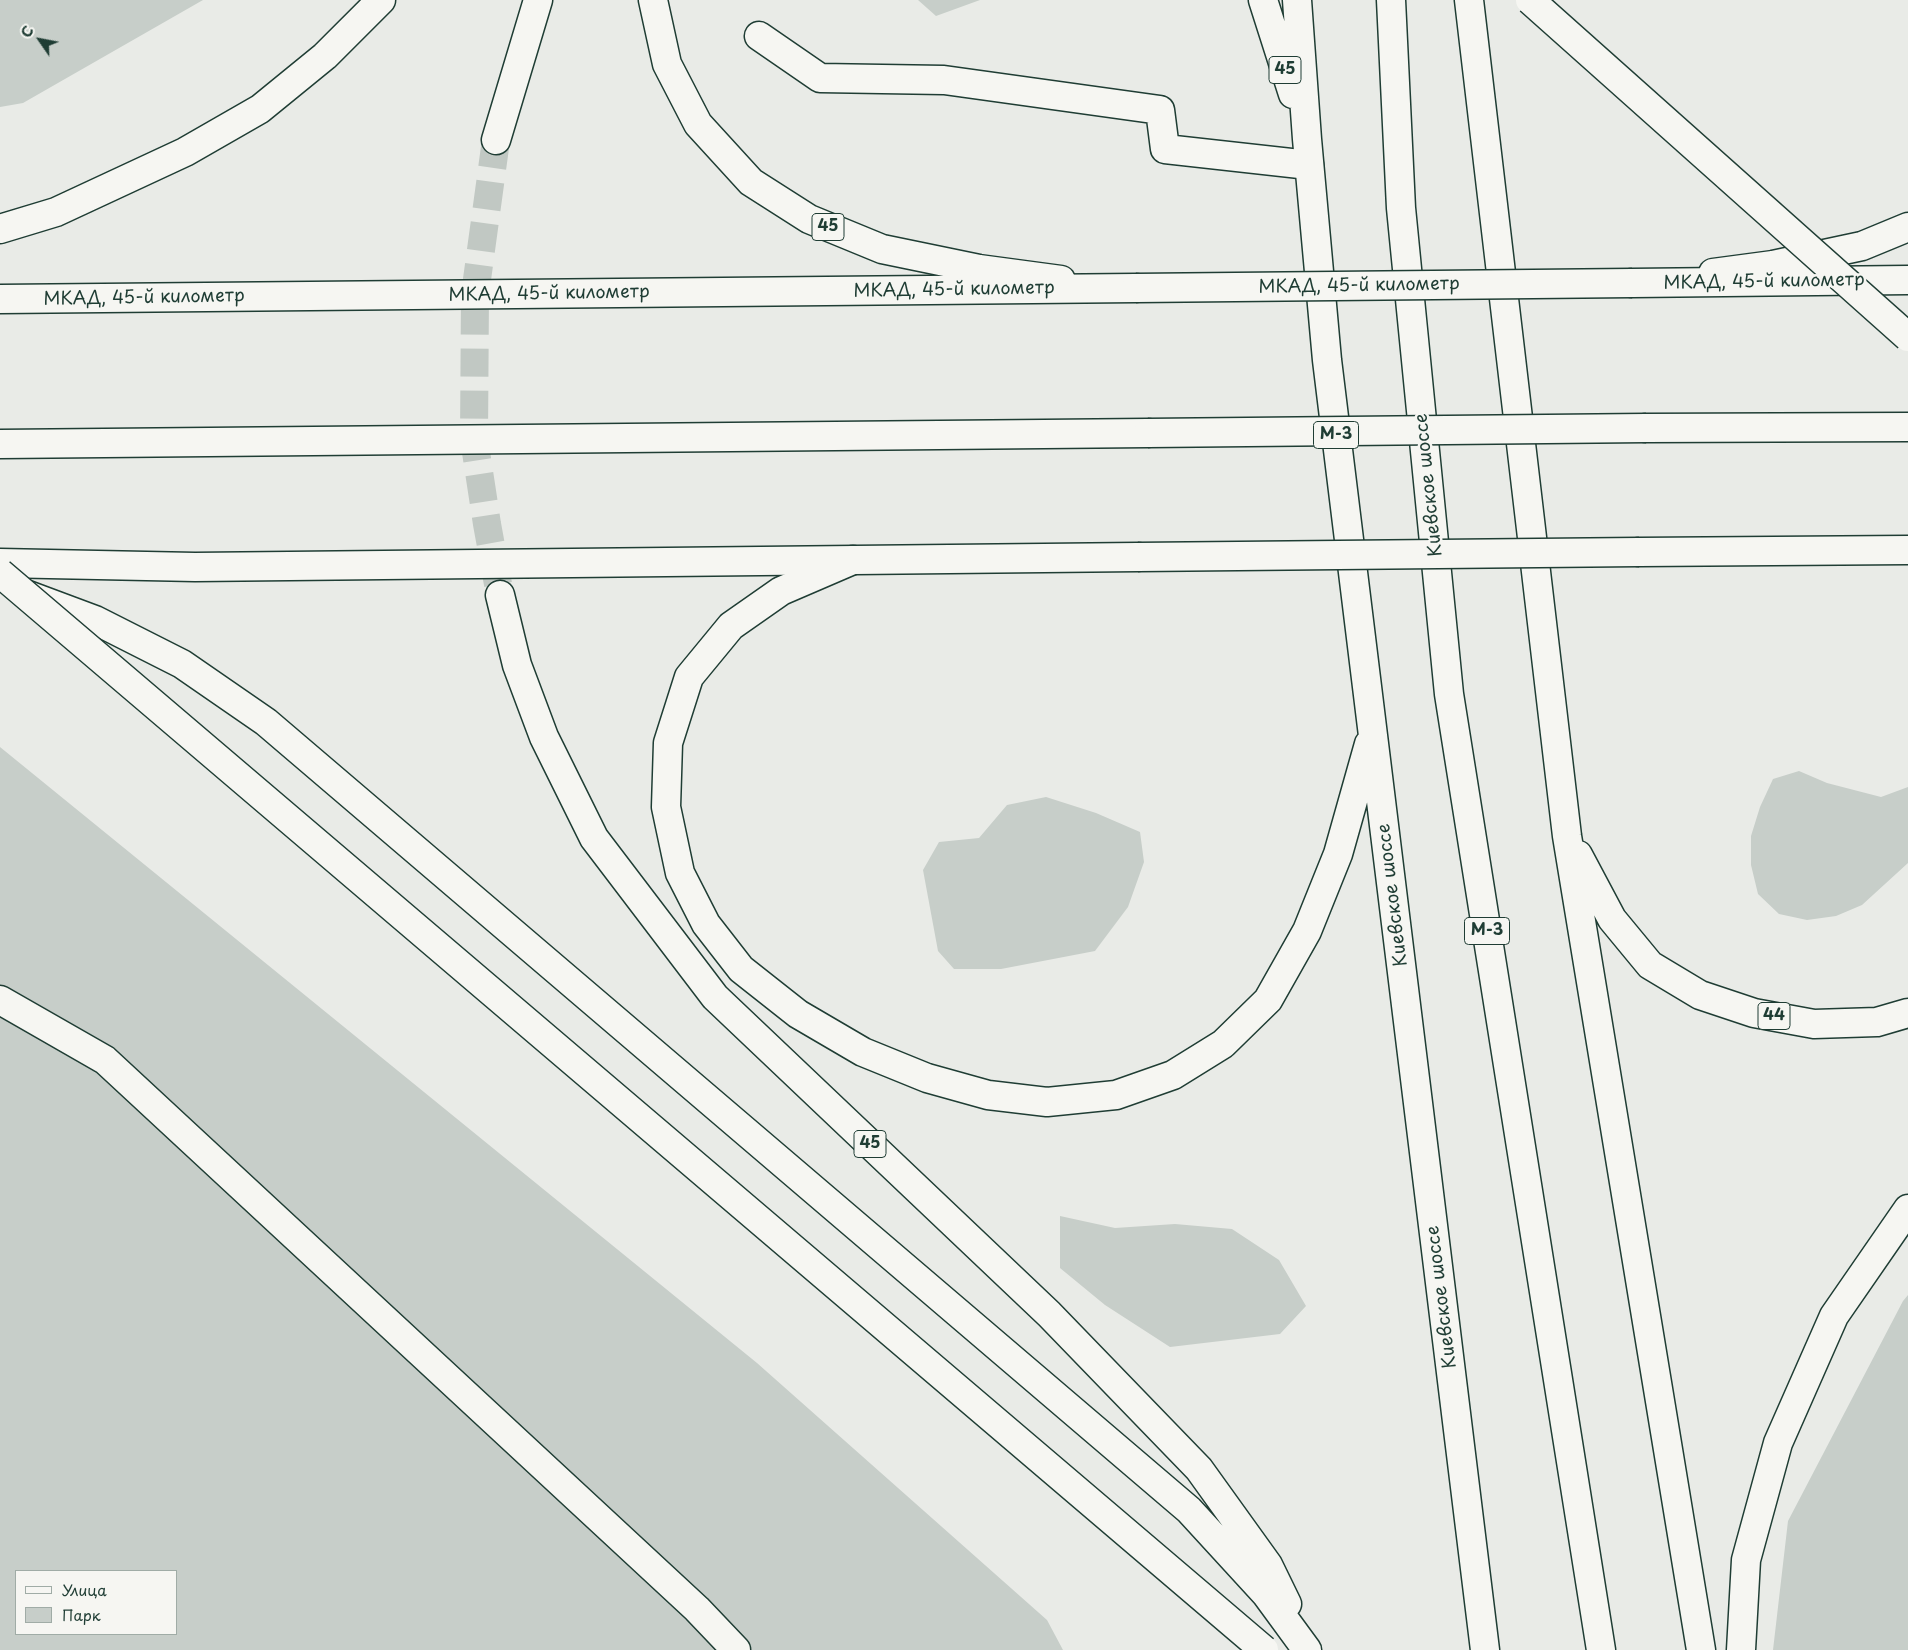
<!DOCTYPE html>
<meta charset="utf-8">
<style>
body{margin:0}
#map{position:relative;width:1908px;height:1650px;overflow:hidden;background:#e9ebe7;font-family:"Playpen Sans",sans-serif}
canvas{display:block}
.legend{position:absolute;left:15px;top:1570px;width:162px;height:65px;box-sizing:border-box;background:#f6f6f2;border:1px solid #a0aca6;margin:0;padding:6px 9px;list-style:none;font-size:15px;color:#1f3d34}
.legend li{display:flex;align-items:center;gap:10px;height:25px}
.legend b{width:25px;border:1px solid #a0aca6}
.north{position:absolute;left:15px;top:15px;width:50px;height:50px;-webkit-text-stroke:4px #f6f6f2;paint-order:stroke;rotate:303deg;font-size:14px;font-weight:700;line-height:20px;text-align:center;color:#1f3d34}
.north::after{content:'';display:block;margin:auto;width:18px;height:22px;background:#1f3d34;clip-path:polygon(50% 0,100% 100%,50% 72%,0 100%)}
</style>
<div id="map">
<canvas width="1908" height="1650"></canvas>
<ul class="legend">
<li><b style="height:6px;background:#f6f6f2"></b>Улица</li>
<li><b style="height:14px;background:#c7cec9"></b>Парк</li>
</ul>
<div class="north">С</div>
</div>
<script>
const c = document.querySelector('canvas').getContext('2d');
c.lineJoin = 'round';
function fill(path, color) {
  c.fillStyle = color;
  c.fill(path, 'evenodd');
}
function trace(path, color, width, dash) {
  c.strokeStyle = color;
  c.lineWidth = width;
  c.lineCap = dash ? 'butt' : 'round';
  c.setLineDash(dash || []);
  c.stroke(path);
}
function drawText(font, color, halo, rows, align = 'center') {
  c.font = font + ' "Playpen Sans",sans-serif';
  c.lineWidth = 5;
  c.setLineDash([]);
  c.textBaseline = 'middle';
  c.strokeStyle = halo;
  c.fillStyle = color;
  for (const [text, x, y, turn = 0] of rows) {
    c.save();
    c.translate(x, y);
    c.rotate((+turn || 0) * Math.PI / 180);
    c.textAlign = isNaN(turn) ? turn : align;
    if (halo) c.strokeText(text, 0, 0);
    c.fillText(text, 0, 0);
    c.restore();
  }
}
fill(new Path2D(`
 M0,0H203L23,103L0,107Z
 M918,0H980L936,16Z
 M0,747L757,1363L1047,1620L1063,1650H0ZM16,1571H176V1634H16Z
 M1799,771L1827,783L1881,797L1908,787V863L1862,905L1836,916L1807,920L1779,914L1758,894L1751,865V836L1760,807L1773,779Z
 M1046,797L1096,813L1140,832L1144,862L1128,907L1095,951L1001,969H954L938,951L923,870L939,842L979,838L1007,805Z
 M1060,1216L1115,1228L1175,1224L1232,1229L1279,1260L1306,1306L1280,1334L1170,1347L1105,1305L1060,1268Z
 M1908,1295V1650H1773L1788,1521L1903,1301Z`), '#c7cec9');
trace(new Path2D(`
 M496,140L475,294L474,439L487,524L500,595`), '#c1c8c3', 28, [28, 14]);
const minor = new Path2D(`
 M759,36L820,78L944,80L1160,110L1165,149L1309,165
 M0,1000L105,1060L697,1609L736,1650`);
const major = new Path2D(`
 M653,0L667,64L698,124L751,182L809,219L882,249L979,269L1061,280
 M1263,0L1293,94
 M1297,0L1307,139L1327,360L1485,1650
 M1391,0L1401,208L1449,694L1601,1650
 M1469,0L1567,836L1701,1650
 M0,229L56,212L185,152L260,109L325,56L381,0
 M1713,273L1773,265L1862,246L1908,227
 M853,560L781,591L731,626L689,677L668,743L666,807L680,873L706,924L741,969L798,1014L863,1052L927,1078L988,1095L1047,1102L1116,1095L1173,1075L1223,1044L1268,1000L1307,931L1338,854L1369,744
 M1578,855L1612,919L1650,965L1700,995L1754,1013L1814,1024L1877,1022L1908,1013`);
const highway = new Path2D(`
 M496,140L538,0
 M1632,283L1908,280
 M0,299L1136,288
 M1646,428L1908,427
 M0,444L1148,433
 M1639,552L1908,550
 M0,563L195,567L1138,557
 M28,595L95,620L182,664L266,722L1189,1510L1266,1594L1307,1650
 M500,595L517,665L544,737L594,838L715,997L1049,1314L1199,1469L1268,1565L1287,1604
 M1741,1650L1746,1560L1778,1443L1834,1316L1908,1209`);
trace(minor, '#1f3d34', 31);
trace(major, '#1f3d34', 31);
trace(highway, '#1f3d34', 31);
trace(minor, '#f6f6f2', 28);
trace(major, '#f6f6f2', 28);
trace(highway, '#f6f6f2', 28);
const majorBridge = new Path2D(`
 M1530,0L1908,337`);
const highwayBridge = new Path2D(`
 M1136,288L1632,283
 M1148,433L1646,428
 M1138,557L1639,552
 M0,573L1264,1650`);
trace(majorBridge, '#1f3d34', 31, []);
trace(highwayBridge, '#1f3d34', 31, []);
trace(majorBridge, '#f6f6f2', 28);
trace(highwayBridge, '#f6f6f2', 28);
for (const [x, y, w] of [
 [1285,70,32],
 [828,227,32],
 [1336,435,45],
 [1487,931,45],
 [1774,1016,32],
 [870,1144,32]
]) {
  const box = new Path2D();
  box.roundRect(x - w / 2, y - 13.5, w, 27, 4);
  c.fillStyle = '#f6f6f2';
  c.fill(box);
  trace(box, '#1f3d34', 1);
}
drawText('bold 16px', '#1f3d34', null, [
 ["45",1285,70],
 ["45",828,227],
 ["М-3",1336,435],
 ["М-3",1487,931],
 ["44",1774,1016],
 ["45",870,1144]
]);
drawText('18px', '#1f3d34', '#f6f6f2', [
 ["МКАД, 45-й километр",1764,282,-1],
 ["МКАД, 45-й километр",1359,286,-1],
 ["МКАД, 45-й километр",954,290,-1],
 ["МКАД, 45-й километр",549,294,-1],
 ["МКАД, 45-й километр",144,298,-1],
 ["Киевское шоссе",1429,485,-96],
 ["Киевское шоссе",1393,895,-97],
 ["Киевское шоссе",1442,1297,-97]
]);
</script>
